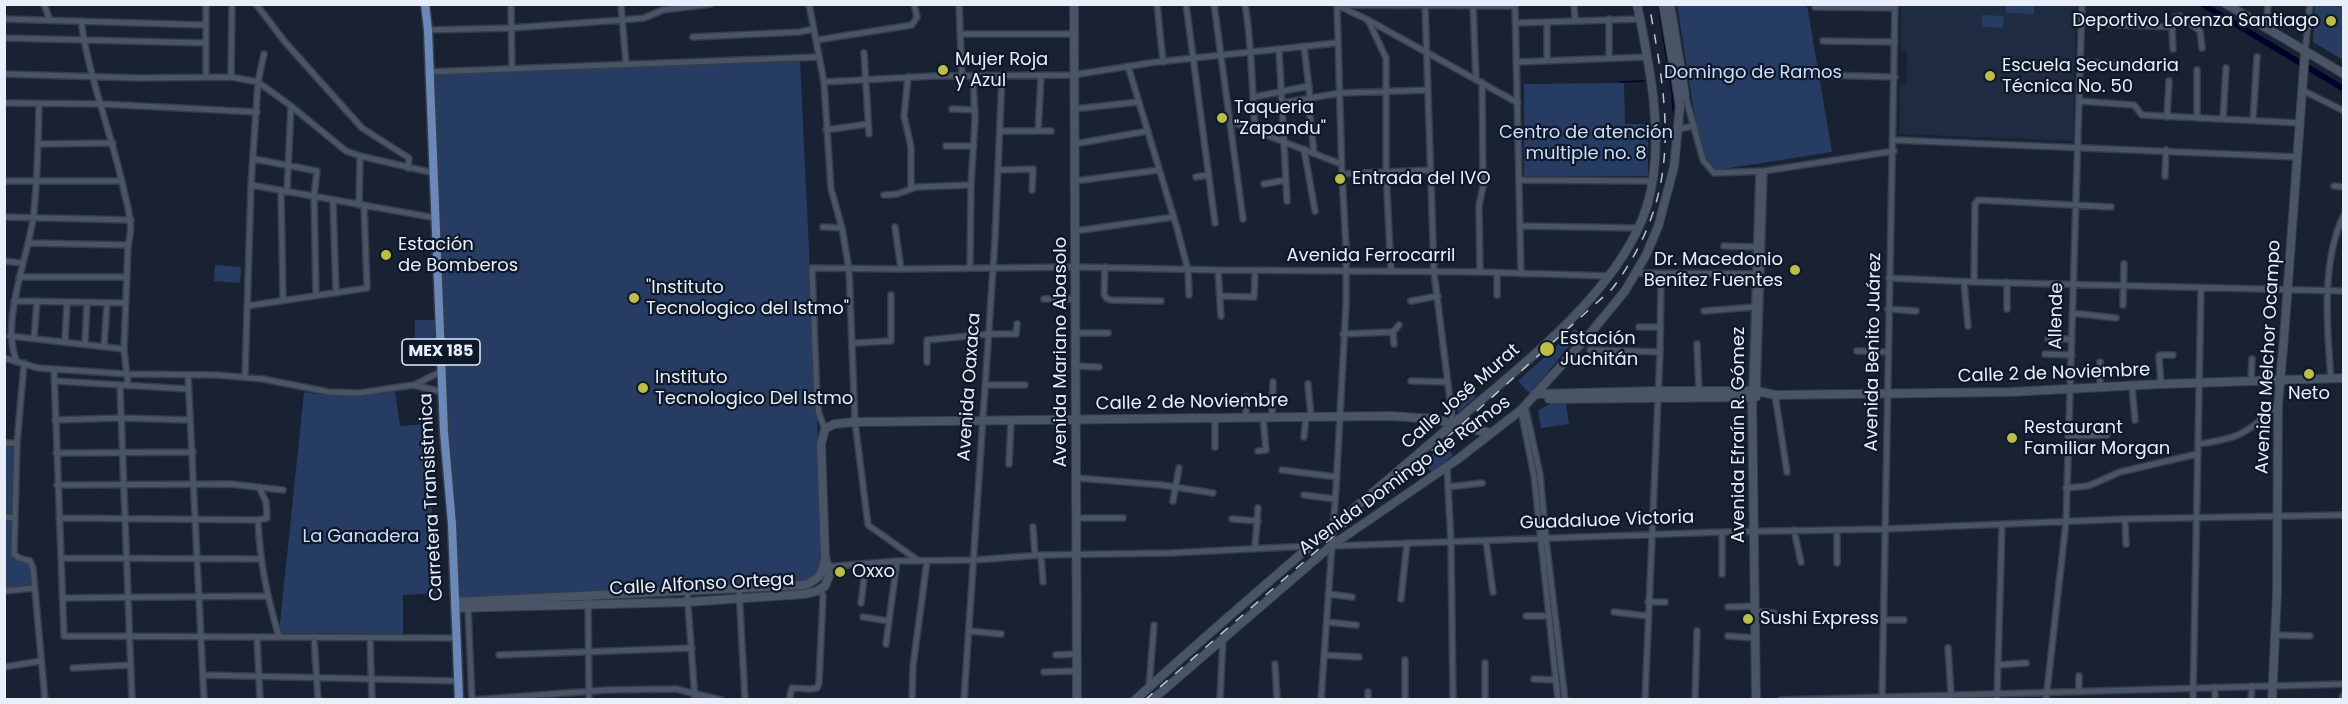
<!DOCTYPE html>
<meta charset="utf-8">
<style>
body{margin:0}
#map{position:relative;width:2348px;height:704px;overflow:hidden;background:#182232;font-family:Poppins,sans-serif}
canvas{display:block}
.frame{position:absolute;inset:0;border:6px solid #e8effa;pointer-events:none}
</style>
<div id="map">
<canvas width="2348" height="704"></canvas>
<div class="frame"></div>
</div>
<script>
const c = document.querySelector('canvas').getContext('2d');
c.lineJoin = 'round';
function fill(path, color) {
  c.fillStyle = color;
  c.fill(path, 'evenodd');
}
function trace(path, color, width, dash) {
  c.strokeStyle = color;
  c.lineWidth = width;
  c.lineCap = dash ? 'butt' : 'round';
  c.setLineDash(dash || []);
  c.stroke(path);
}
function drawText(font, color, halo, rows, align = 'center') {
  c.font = font + ' Poppins,sans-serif';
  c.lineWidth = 4.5;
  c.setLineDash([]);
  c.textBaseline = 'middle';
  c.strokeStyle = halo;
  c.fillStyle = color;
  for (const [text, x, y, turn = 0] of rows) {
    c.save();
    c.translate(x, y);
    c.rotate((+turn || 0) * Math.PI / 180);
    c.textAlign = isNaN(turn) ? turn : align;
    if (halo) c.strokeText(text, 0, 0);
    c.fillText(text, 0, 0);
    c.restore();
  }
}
fill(new Path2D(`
 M1901,5H2076L2073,141L1899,134L1900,84H1906L1907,67V51L1901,50Z`), '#1e2b40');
fill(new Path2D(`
 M1677,5H1807L1832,152L1717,170L1705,156L1695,118Z
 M2006,5H2034V14L2006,13Z
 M2315,5H2343V60L2313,42Z
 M1982,15L2004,16L2003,28L1982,27Z
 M800,60L824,571L815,581L455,602L428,72Z
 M1624,83L1625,124H1648V176H1524V84Z
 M215,265L241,267L240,283L214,281Z
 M415,320H437V346H415Z
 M1575,329L1580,333L1530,394L1518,381Z
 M1467,386L1476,397L1458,412L1456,395Z
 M304,392C336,398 363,396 395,392L400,426L426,424L437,593L403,595V634L279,633Z
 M1566,403L1569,424L1541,428L1538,410L1550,404Z
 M5,443H17L16,556L30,561L35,588L5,591Z
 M1444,445L1453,455L1432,473L1423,462Z`), '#263c63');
trace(new Path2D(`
 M1658,4L1672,92L1673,111
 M1620,82L1644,81`), '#000229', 1.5);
trace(new Path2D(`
 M2202,4L2344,89`), '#000229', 6);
const street = new Path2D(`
 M44,4L50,21
 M256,4L285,42L362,128L409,158L408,168
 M511,4L512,69
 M621,4L626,64
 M809,4L824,82L831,189L842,228L849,269L855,422L868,525L919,561
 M959,4L962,76
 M1157,4L1163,62
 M1186,4L1215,223
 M1214,4L1243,219
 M1245,4C1252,46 1252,88 1255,130
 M1335,4L1368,20L1518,103
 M1425,4L1434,272L1453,424
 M1473,4L1476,80
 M1515,4L1521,274
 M1574,4L1575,21
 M1340,5L1515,6
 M1815,7L1895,8
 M4,19L206,25
 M1609,19V58
 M1368,20L1386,58V172L1391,272
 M81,21C89,79 112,134 124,191C128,209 134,226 128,245L124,349L128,386
 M1547,22V61
 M1515,23L1640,19
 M2081,23L2172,27
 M2266,29L2268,4
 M428,30L511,28L622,20L644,18L663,10L711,4
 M962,34H1074
 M693,37L799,32L814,29
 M4,38L206,43
 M817,40L912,25L917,17L914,4
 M1823,41L1895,42
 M1304,46L1310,97
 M1279,49L1287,201
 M2173,49L2172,27L2176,17L2180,16L2200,31L2202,48
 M2305,52L2310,4
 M864,53L869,134
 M1517,62L1647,57
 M2080,62L2153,65
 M1128,66L1177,228L1188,270L1189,295
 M428,72L819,57
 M4,74L139,78L231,77L258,82L291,106L346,151L360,156L434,173
 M1823,75L1895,77
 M206,77V4
 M231,77L232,4
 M908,77L904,116L911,147V189
 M824,82L934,76L1073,75L1156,62L1337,43
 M2302,90L2344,111
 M1685,95L1703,160L1714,173L1764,171L1894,151
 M1254,97L1309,86
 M1308,98L1314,153
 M2079,101L2134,105L2142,115L2300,123
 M4,103L102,104L257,112
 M1282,103L1340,93L1428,90
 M952,109L975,110
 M1074,109L1138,102
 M2167,117L2169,81
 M2197,118V70
 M2223,119L2226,68
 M2253,120L2257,57
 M1230,121L1341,164
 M1678,129L1694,126
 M826,130L868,124
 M1000,131H1038L1041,77
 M1038,131H1051
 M1894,140L2298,157
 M38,144L113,143
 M1074,144L1148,131
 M946,146H974
 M1304,149L1315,211
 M254,159L317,171L314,196L316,294
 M998,170L1033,169L1032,190
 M1342,174L1431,170
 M2165,176L2166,150
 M1196,177L1209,175
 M1520,180L1652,181
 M4,181H122
 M1075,181L1159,170
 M1264,184L1286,180
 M251,185L436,218
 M2334,186L2344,187
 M281,190L283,300
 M287,192L291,106
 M884,195L897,194L917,187L971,185
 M333,200L336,293
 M359,205L360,156
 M4,217L131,220
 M1521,226L1639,228
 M823,227L842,228
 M895,227L901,269
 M1075,231L1174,217
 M29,243L128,245
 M1724,246L1757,247
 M4,261L22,263
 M1105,267L1104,294L1106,298L1111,300L1161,301
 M970,268L971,185L975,120L973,76
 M1218,270L1221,316
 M1480,272L1479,206L1483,186L1482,82
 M1636,273L1758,274
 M19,277H127
 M1889,278L1974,282L2344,291
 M1964,282L1968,326
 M1974,282L1975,204L1978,200L2111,207
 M1497,295V273
 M1220,296L1254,297L1255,271
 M1044,299H1076
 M14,301L126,303
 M1411,301L1438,296
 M2123,305L2124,264
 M247,306L367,288L364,205
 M1888,309L1916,311
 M2007,309V282
 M1704,311L1754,307
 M2072,313L2116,318
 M1639,327H1660
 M1393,332L1399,325
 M1075,333H1108
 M1343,334L1393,332L1394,344
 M10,336L124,349
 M34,338L37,301
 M2048,339H2072
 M65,341L67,302
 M85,343L87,303
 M854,343L891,341V295
 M1697,344L1699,391
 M104,346L107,303
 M1590,350L1660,352
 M1857,351L1888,352
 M2045,354L2072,355
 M4,358L38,368L127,374L217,375L263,379L329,392L359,393L413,385L443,392
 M17,362C0,324 27,260 33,219C38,181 38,142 39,104
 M927,362V340L989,334H1016L1017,324
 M24,363L17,443L14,554L19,558L30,561L33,568L45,700
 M1075,366L1099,367
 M54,370L64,636L456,638
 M188,375L204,700
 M245,377L251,185L258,82L264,54
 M2331,379C2327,330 2321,260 2344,215
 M55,381L188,389
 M1411,381L1448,382
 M2251,382L2252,359
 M1308,384L1311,417
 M2161,384L2159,356L2160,355H2173
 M414,385L442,371
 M985,385H1025
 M120,386L132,700
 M2132,386L2135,420
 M2100,388V362
 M1752,391L1759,171
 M1757,392L1764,171
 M1775,395L1787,472
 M1246,397V417
 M1525,406L1540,474L1546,539L1565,700
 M1521,410L1534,476L1558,700
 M1272,418L1273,382
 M55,420L121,418L190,420
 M825,429L819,414L817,400L812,268L901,269L1076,267L1218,270L1480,272L1610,276
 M2068,436L2107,435
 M1304,437L1306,417
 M4,443H17
 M2198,444C2239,439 2247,433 2278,405
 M1215,447V419
 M1258,451L1266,450L1263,417
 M56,453L193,452
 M1009,464L1011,421
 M1447,467L1451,543L1453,700
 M1282,470L1337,477
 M1077,478L1162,485L1213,493
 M57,485L230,484L283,490
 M1448,487L1482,483
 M2066,488L2088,486L2120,472L2197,454
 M1304,495L1335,499
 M1173,501L1179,468
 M4,517L14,518
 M59,518L258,520C260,564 267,595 279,637
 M1077,518H1123
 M1232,519L1258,521
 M2125,519L2126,544
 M258,520L267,518L266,502L259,487
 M1033,527L1035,555
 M1794,530L1801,562
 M1486,541L1493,592
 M1332,546L1722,532L1885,529L2125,519L2344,515
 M1255,548L1258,508
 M1041,555L1043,582
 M61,558L259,559
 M1837,563V530
 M824,567L897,561L975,560L1041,555L1170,553L1309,546
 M1722,574V532
 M739,589L745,700
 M4,591L35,588
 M687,591L695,700
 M1328,594L1352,597
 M588,596L589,700
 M62,598L267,596
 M1401,599L1407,543
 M1648,602H1665
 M861,603L866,564
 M1728,607L1754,606
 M468,608L472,700L606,690L676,689L721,700
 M1755,611L1774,613
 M1614,612L1648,616
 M1526,616H1549
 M863,617L889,621
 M1884,620H1904
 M1327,622L1356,625
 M969,631L1001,634
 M2276,635L2310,636
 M1728,636L1755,638
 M257,637L260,700
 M314,637L318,700
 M370,638L372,700
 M886,644L897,561
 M1948,648L1951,694
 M499,655L692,648
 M1056,655L1077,654
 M1324,655L1359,657
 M1485,663V700
 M1275,664L1277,700
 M1998,665L2026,663
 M4,667L41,661
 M73,668L131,665
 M1044,672L1077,671
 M203,675L458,681
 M1534,679L1556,680
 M1149,687L1154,625
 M2079,691V676
 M1368,692V700
 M789,700L792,688L810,689L817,688L819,683L823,596L821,589
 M912,700L913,666L927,561
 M964,700L995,239L1002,76
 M1220,700L1223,638
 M1321,700L1336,488L1346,305V247L1342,174L1337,4
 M1405,700V660
 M1645,700L1660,352L1661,275
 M1695,700L1697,631
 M1781,700L2344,684
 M1882,700L1895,4
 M1997,700L2002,524
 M2046,700L2066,522L2082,4
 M2193,700L2201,288
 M2215,700V687
 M2251,700L2252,686
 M2341,700L2344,694`);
const secondary = new Path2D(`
 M1074,4L1077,700
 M1670,4L1685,95L1679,96
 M2226,4L2344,74
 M1752,391L1756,700
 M1535,394L1658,391H1757L1775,395L2010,392L2161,384L2344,378
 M1549,399L1756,397
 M455,602L804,585C816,581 823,575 824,562
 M455,608L688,602L805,594L817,591L825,586L829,576L825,555L821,444L825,429L834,424L855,422L1390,416L1437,419L1459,427L1492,433
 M1135,700C1239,605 1347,515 1453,424C1520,366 1620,292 1647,206C1666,143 1650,67 1637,4
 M1152,700L1331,546L1458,459L1521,410L1588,336L1625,291L1646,255L1658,227L1674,167L1680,106L1663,4
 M2272,700L2277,594L2278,405L2284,338L2305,52`);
const primary = new Path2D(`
 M425,4L428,30L444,432L452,524L459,700`);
trace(street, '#363d4a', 8);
trace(secondary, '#363d4a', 10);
trace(primary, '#363d4a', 11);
trace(street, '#495467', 5);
trace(secondary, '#495467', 8);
trace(primary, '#6b88b9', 8);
trace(new Path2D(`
 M1145,700L1459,427L1612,289C1683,194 1669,113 1649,4`), '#bdc5d1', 1.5, [10, 10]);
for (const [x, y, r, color] of [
 [2331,21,6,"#bcbf43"],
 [943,70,6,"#bcbf43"],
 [1990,76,6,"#bcbf43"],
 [1222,118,6,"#bcbf43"],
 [1340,179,6,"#bcbf43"],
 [386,255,6,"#bcbf43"],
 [1795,270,6,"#bcbf43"],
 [634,298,6,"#bcbf43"],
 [1547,349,8,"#bcbf43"],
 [2309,374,6,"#bcbf43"],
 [643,388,6,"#bcbf43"],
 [2012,438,6,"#bcbf43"],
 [840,572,6,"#bcbf43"],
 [1748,619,6,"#bcbf43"]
]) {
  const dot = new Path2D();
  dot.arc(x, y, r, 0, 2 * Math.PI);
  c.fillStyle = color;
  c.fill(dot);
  trace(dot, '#0f1828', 2);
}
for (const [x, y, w] of [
 [441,352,78]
]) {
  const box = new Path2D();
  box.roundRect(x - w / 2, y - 13, w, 26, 4.5);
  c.fillStyle = '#0f1828';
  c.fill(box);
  trace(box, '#e8effa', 1.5);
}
drawText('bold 16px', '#e8effa', null, [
 ["MEX 185",441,352]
]);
drawText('18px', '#e8effa', '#0f1828', [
 ["Deportivo Lorenza Santiago",2319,21,"right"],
 ["Mujer Roja",955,60],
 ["y Azul",955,81],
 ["Escuela Secundaria",2002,66],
 ["Técnica No. 50",2002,87],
 ["Taqueria",1234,108],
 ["\"Zapandu\"",1234,129],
 ["Entrada del IVO",1352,179],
 ["Estación",398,245],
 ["de Bomberos",398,266],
 ["Dr. Macedonio",1783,260,"right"],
 ["Benítez Fuentes",1783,281,"right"],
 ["\"Instituto",646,288],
 ["Tecnologico del Istmo\"",646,309],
 ["Estación",1560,339],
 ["Juchitán",1560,360],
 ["Instituto",655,378],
 ["Tecnologico Del Istmo",655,399],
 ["Neto",2309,394,"center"],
 ["Restaurant",2024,428],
 ["Familiar Morgan",2024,449],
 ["Oxxo",852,572],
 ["Sushi Express",1760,619]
], 'left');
drawText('18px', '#cddffd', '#0f1828', [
 ["Domingo de Ramos",1753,73],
 ["Centro de atención",1586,133],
 ["multiple no. 8",1586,154],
 ["La Ganadera",361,537]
]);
drawText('18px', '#e8effa', '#0f1828', [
 ["Avenida Ferrocarril",1371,256],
 ["Allende",2057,316,-89],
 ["Avenida Mariano Abasolo",1061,352,-90],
 ["Avenida Benito Juárez",1874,352,-89],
 ["Avenida Melchor Ocampo",2269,357,-87],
 ["Calle 2 de Noviembre",2054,374,-2],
 ["Avenida Oaxaca",970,387,-86],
 ["Calle José Murat",1461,397,-41],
 ["Calle 2 de Noviembre",1192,403,-1],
 ["Avenida Efraín R. Gómez",1739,435,-90],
 ["Avenida Domingo de Ramos",1405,476,-36],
 ["Carretera Transistmica",432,497,-93],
 ["Guadaluoe Victoria",1607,521,-2],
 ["Calle Alfonso Ortega",702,585,-3]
]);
</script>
